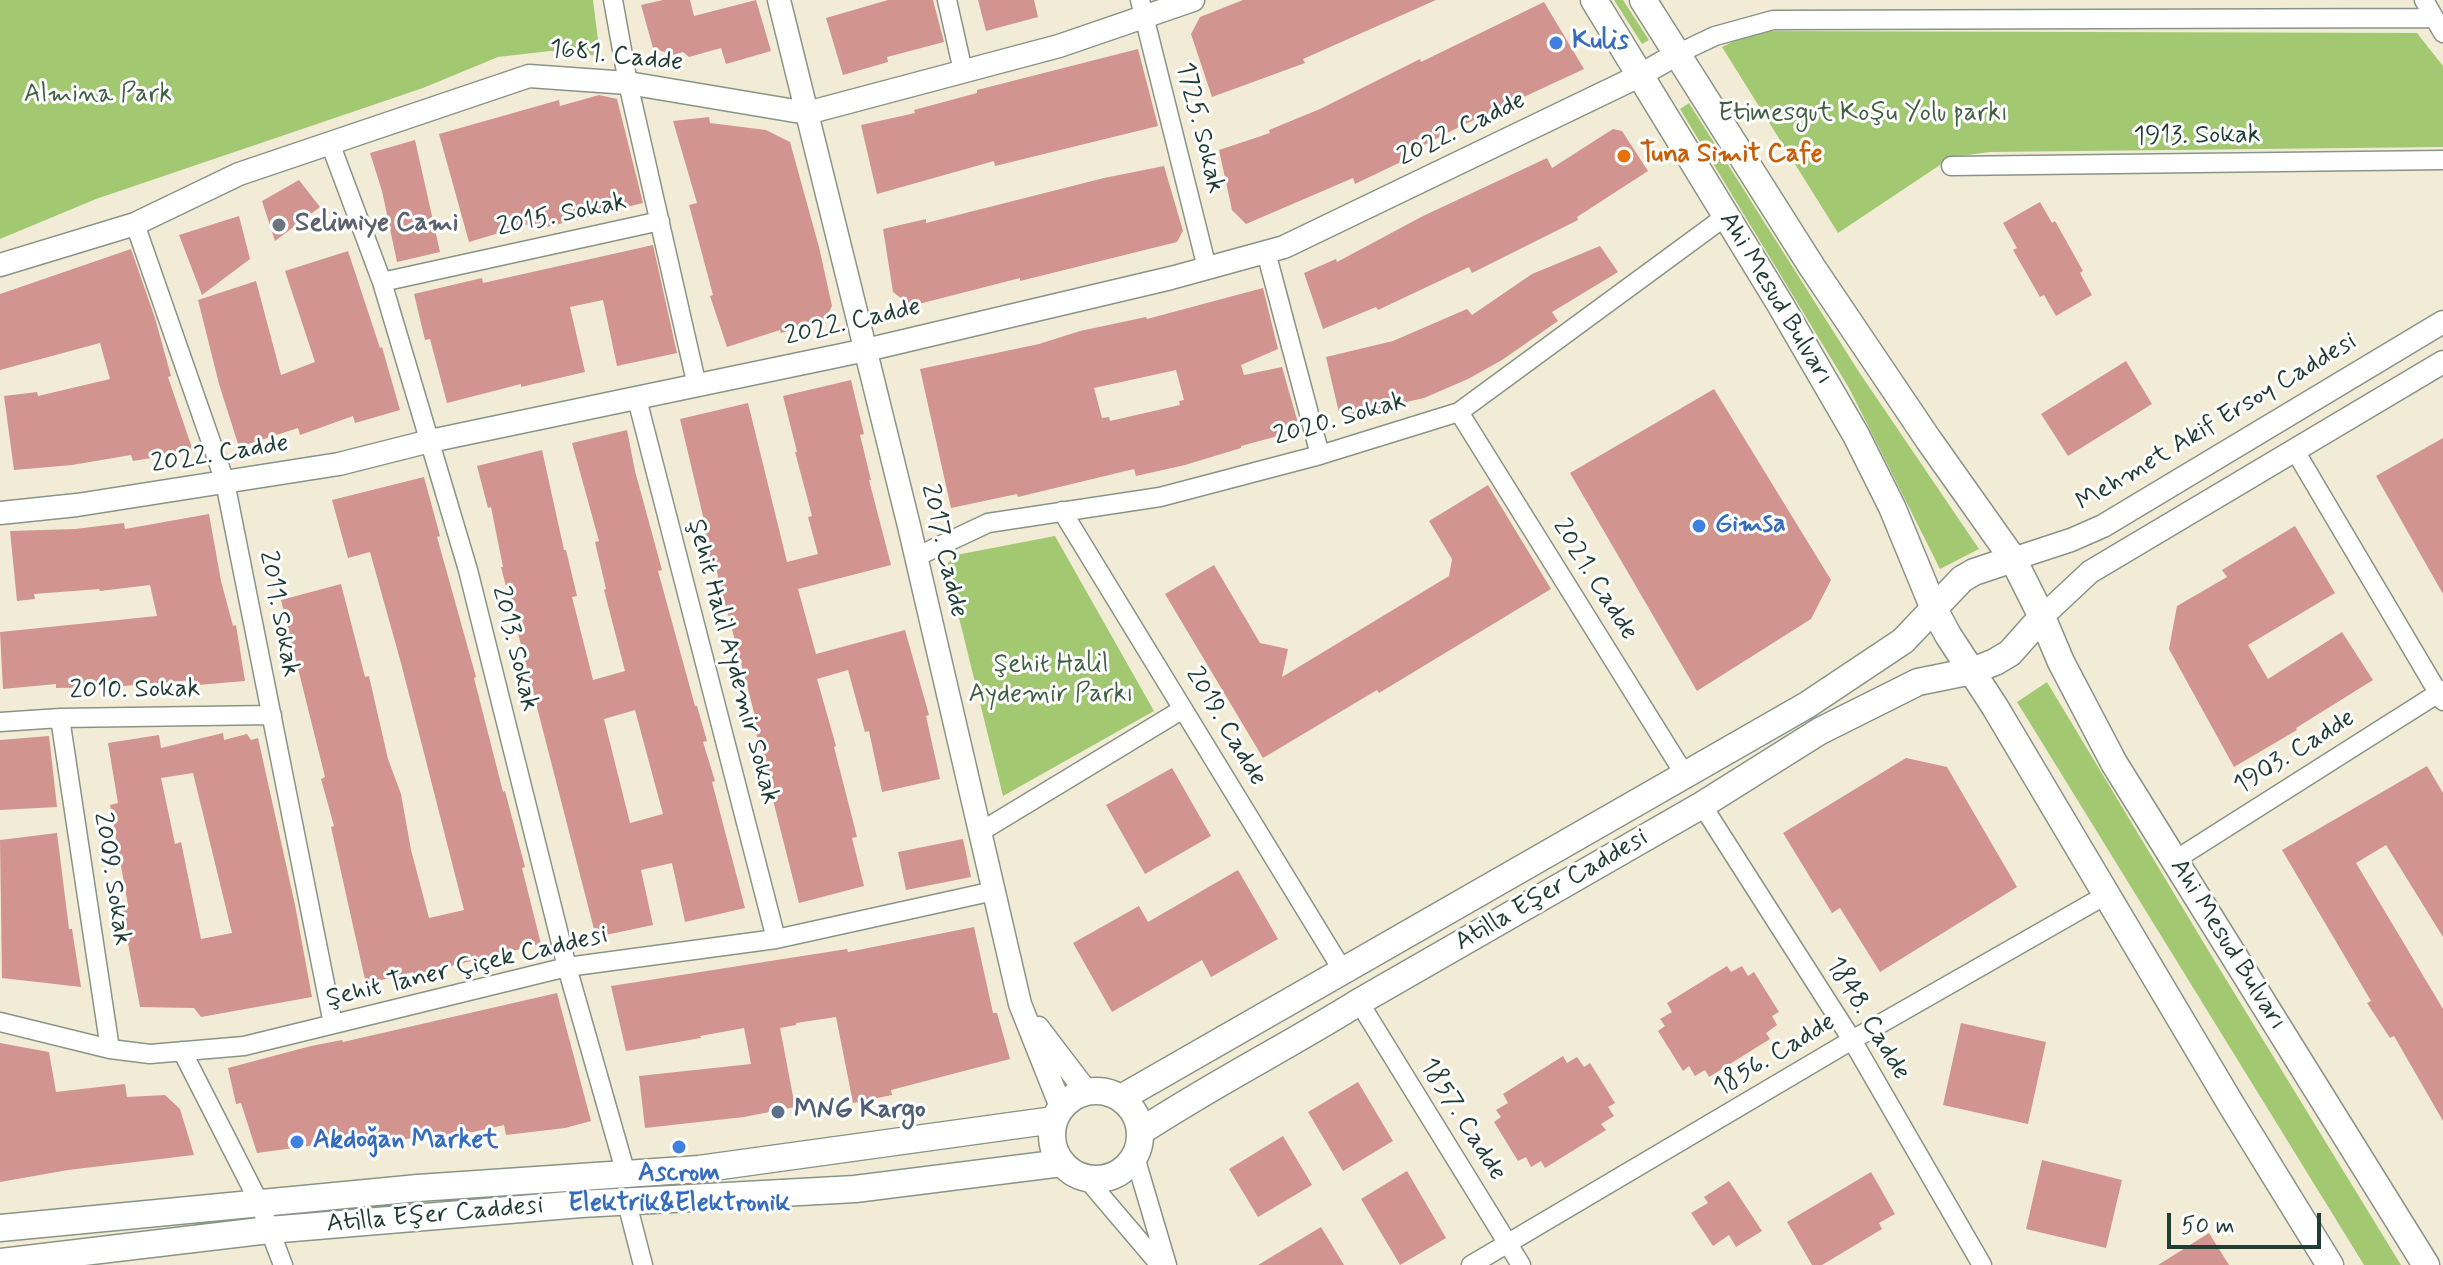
<!DOCTYPE html>
<meta charset="utf-8">
<style>
body{margin:0}
#map{position:relative;width:2443px;height:1265px;overflow:hidden;background:#f2ecd7;font-family:Mynerve,sans-serif}
canvas{display:block}
.scale{position:absolute;left:2167px;top:1213px;width:154px;height:36px;box-sizing:border-box;border:4px solid #1f3d34;border-top:0;padding-left:10px;font-size:24px;line-height:28px;white-space:nowrap;color:#1f3d34;-webkit-text-stroke:6px #fff;paint-order:stroke}
</style>
<div id="map">
<canvas width="2443" height="1265"></canvas>
<div class="scale">50 m</div>
</div>
<script>
const c = document.querySelector('canvas').getContext('2d');
c.lineJoin = 'round';
function fill(path, color) {
  c.fillStyle = color;
  c.fill(path, 'evenodd');
}
function trace(path, color, width, dash) {
  c.strokeStyle = color;
  c.lineWidth = width;
  c.lineCap = dash ? 'butt' : 'round';
  c.setLineDash(dash || []);
  c.stroke(path);
}
function drawText(font, color, halo, rows, align = 'center') {
  c.font = font + ' Mynerve,sans-serif';
  c.lineWidth = 6;
  c.setLineDash([]);
  c.textBaseline = 'middle';
  c.strokeStyle = halo;
  c.fillStyle = color;
  for (const [text, x, y, turn = 0] of rows) {
    c.save();
    c.translate(x, y);
    c.rotate((+turn || 0) * Math.PI / 180);
    c.textAlign = isNaN(turn) ? turn : align;
    if (halo) c.strokeText(text, 0, 0);
    c.fillText(text, 0, 0);
    c.restore();
  }
}
fill(new Path2D(`
 M0,0H593L600,56L550,51L498,57L423,88L96,199L0,239Z
 M1614,0H1623L1649,40L1642,44Z
 M1755,31L2417,33L2443,66V147L1990,152L1952,157L1838,233L1722,47Z
 M1689,103L1859,372L1979,549L1940,569L1849,388L1680,109Z
 M1055,536L1154,711L1003,796L946,565L956,555Z
 M2047,682L2208,950L2401,1265H2364L2017,702Z`), '#a3c872');
fill(new Path2D(`
 M663,0H690L694,16L756,0L771,51L726,64L721,48L689,57L683,52L673,55L653,48L641,5Z
 M888,0H933L944,42L887,57L888,62L843,75L826,18Z
 M978,0H1034L1038,17L986,31Z
 M1243,0H1436L1303,59L1305,63L1212,97L1191,34L1200,17Z
 M1544,2L1584,69L1457,128L1403,156L1405,160L1355,184L1353,178L1246,224L1232,210L1219,150L1270,133L1269,130L1320,109L1420,59L1421,62Z
 M1138,49L1158,126L995,166L994,161L877,194L861,125L915,113L914,110L977,93V90Z
 M599,95L617,99L643,203L531,231L529,224L469,242L439,134L559,100L560,106Z
 M709,117L710,123L766,130L790,142L819,247L832,306L824,321L781,333L780,330L727,347L710,296L713,295L689,205L697,203L673,121Z
 M1613,129L1622,131L1648,171L1577,217L1578,220L1472,273L1469,267L1378,310L1376,307L1323,329L1304,273L1336,259L1337,262L1423,216L1547,158L1552,168Z
 M415,140L440,252L397,262L382,191L370,153Z
 M1164,166L1183,231L1177,242L1020,281V278L911,306L893,292L883,229L926,219V223L1104,178Z
 M299,180L320,207L275,241L262,201Z
 M2040,202L2052,223L2055,221L2083,271L2080,273L2092,295L2056,316L2044,295L2040,297L2013,250L2017,248L2003,223Z
 M239,216L250,259L202,295L179,235Z
 M653,245L677,353L617,366L603,300L570,307L585,372L521,387V384L447,403L430,339L425,340L414,294L482,278L483,283Z
 M1600,246L1618,272L1552,312L1558,321L1502,360L1468,379L1424,398L1340,417L1326,357L1393,341L1467,309L1472,315L1532,274Z
 M131,249L155,318L171,376L168,377L193,451L133,461L131,455L72,465L14,470L4,396L37,392L38,396L110,379L100,343L0,370V294Z
 M348,251L380,348L382,347L400,410L355,423L353,416L300,435L298,428L239,447L219,384L198,300L256,281L281,375L315,362L285,271Z
 M1263,288L1278,349L1241,365L1244,375L1282,367L1300,430L1241,446V448L1185,465L1136,476L1134,469L1018,497L1017,494L951,508L920,369L1039,344L1080,331L1146,317L1147,319ZM1176,370L1184,400L1179,401L1180,405L1110,421L1109,417L1102,418L1094,388Z
 M2126,361L2152,404L2068,456L2041,414Z
 M851,380L864,434L860,435L871,480H869L891,565L798,589L816,654L905,630L929,715L926,716L940,779L882,792L869,731L865,732L848,670L817,679L836,746L834,747L857,837L852,838L864,886L799,903L752,717L755,716L715,565L711,566L703,534L707,533L680,419L748,403L787,562L818,554L808,517L812,516L795,452H797L783,396Z
 M1714,389L1831,580L1811,619L1697,691L1570,473Z
 M627,430L635,471L662,570L658,571L695,706H697L707,741L703,742L715,781L712,782L745,908L685,922L672,863L641,870L653,925L596,937L501,567H503L491,507L488,508L477,466L542,450L564,550H566L577,596L572,597L593,680L625,671L604,590L606,589L595,542L599,541L572,443ZM635,710L663,814L630,823L604,719Z
 M2443,438V594L2376,476Z
 M424,477L440,536L437,537L476,677L474,678L503,792L505,791L525,867L522,868L541,944L414,975L413,972L366,984L331,827L334,826L321,779L325,777L281,600L341,584L365,677L369,676L388,759L401,794L411,850L429,918L464,910L401,663L370,552L348,558L332,500Z
 M1488,485L1551,589L1379,693L1377,690L1263,758L1165,594L1214,565L1260,643L1288,649L1282,677L1449,576L1452,559L1429,521Z
 M209,514L221,581L233,626L236,625L245,681L198,685L192,680L113,687L56,688V684L3,689L0,632L157,616L150,585L100,591L99,589L34,594L35,599L17,601L10,531L75,529L124,523L125,529Z
 M2295,526L2335,593L2248,645L2268,679L2342,632L2373,680L2296,728L2297,730L2234,767L2169,649L2177,606L2227,577L2222,570Z
 M223,733L224,740L247,734L251,740L258,738L295,905L312,997L201,1017L194,1008L140,1007L121,906L128,905L110,805L118,803L108,743L159,735L161,748ZM193,773L232,933L201,939L181,842L175,844L161,778Z
 M49,736L57,807L0,810V740Z
 M1906,758L1947,767L2017,887L1880,972L1840,908L1832,913L1783,833Z
 M2427,766L2443,793V937L2386,845L2356,863L2443,1009V1121L2394,1036L2390,1038L2367,1003L2371,1001L2282,850Z
 M1172,768L1211,836L1145,874L1106,805Z
 M57,833L69,929H72L81,987L2,978L0,840Z
 M963,839L971,877L906,890L898,852Z
 M1238,870L1278,939L1211,977L1202,960L1112,1012L1073,943L1139,906L1148,922Z
 M974,927L993,1013H997L1010,1059L891,1090L892,1095L853,1103L836,1017L796,1023V1025L780,1028L795,1107L744,1117L645,1128L639,1076L751,1064L744,1028L700,1036L701,1038L626,1051L611,986L847,949L848,952Z
 M1727,966L1731,972L1742,966L1748,976L1754,972L1779,1012L1772,1016L1777,1025L1766,1033L1770,1039L1709,1077L1705,1070L1695,1076L1689,1066L1683,1071L1658,1031L1665,1026L1660,1019L1672,1012L1667,1003Z
 M557,993L591,1121L565,1128L506,1135L504,1125L442,1139L440,1132L382,1144L381,1137L331,1149L330,1143L257,1153L241,1103L236,1104L228,1068L311,1046L342,1040L343,1042Z
 M1961,1023L2046,1042L2028,1124L1943,1105Z
 M0,1043L49,1052L56,1092L125,1084L127,1097L165,1095L180,1109L194,1155L68,1170L0,1182Z
 M1563,1056L1567,1063L1577,1057L1584,1067L1590,1063L1615,1103L1608,1107L1614,1116L1601,1124L1606,1130L1545,1168L1541,1161L1531,1167L1526,1157L1518,1161L1494,1122L1501,1117L1496,1110L1508,1103L1503,1094Z
 M1358,1082L1393,1141L1343,1171L1308,1112Z
 M1283,1136L1312,1185L1258,1217L1229,1169Z
 M2042,1160L2122,1180L2106,1248L2026,1229Z
 M1407,1171L1446,1238L1400,1265L1361,1199Z
 M1871,1172L1895,1214L1879,1223L1882,1229L1822,1265H1812L1787,1222Z
 M1729,1181L1762,1231L1736,1247L1729,1235L1713,1246L1691,1213L1708,1203L1704,1197Z
 M1321,1227L1344,1265H1258Z
 M2209,1233L2229,1265H2158Z`), '#d1948f');
const minor = new Path2D(`
 M613,0L628,83L697,386
 M947,0L963,71
 M1140,0L1207,268
 M2424,0L2443,33
 M1677,54L1715,36L1773,20L2434,18
 M330,143L382,282L468,570L567,967L626,1174
 M1951,166L2443,160
 M135,224L225,482L333,1024
 M1266,252L1320,455
 M382,282L660,221
 M637,399L776,939
 M1459,412L1685,775
 M2294,449L2443,701
 M1062,511L1343,971
 M916,557L988,523L1160,497L1320,455L1459,412L1726,216
 M60,718L110,1049
 M0,722L60,718L272,715
 M1702,805L1852,1040L1982,1265
 M980,832L1183,709
 M2175,860L2443,690
 M1359,1002L1521,1265
 M0,1022L110,1049L150,1054L244,1046L567,967L776,939L994,891
 M182,1051L259,1202L283,1265
 M1135,1157L1167,1265
 M1086,1178L1160,1265
 M627,1203L643,1265
 M1471,1265L1852,1040L2106,895`);
const tertiary = new Path2D(`
 M779,0L909,526L1020,1004L1061,1107
 M0,265L135,224L239,174L529,76L628,83L807,113L1059,46L1193,0
 M0,513L77,505L339,464L430,441L866,350L1171,278L1284,247L1639,76L1677,54
 M2013,559L2071,540L2103,526L2443,322
 M2042,617L2090,572L2443,362
 M1038,1028L1086,1091`);
const secondary = new Path2D(`
 M1594,0L1780,304L1856,435L1892,507L1934,609L1948,635L1995,707L2232,1106L2330,1265
 M1643,0L1812,267L1928,439L2013,559L2042,617L2061,662L2114,763L2426,1265
 M1052 1135a44 44 0 1 1 88 0a44 44 0 1 1-88 0Z
 M1121,1098L1807,705L1903,641L1962,579L1974,572L2013,559
 M1140,1132C1211,1085 1287,1047 1359,1002L1702,805L1820,731L1918,682L1972,671L1995,662L2010,653L2042,617
 M0,1228L418,1188L699,1169L1054,1120
 M0,1262L269,1230L581,1204L855,1189L1062,1163`);
trace(minor, '#889486', 21);
trace(tertiary, '#889486', 25);
trace(secondary, '#889486', 29);
trace(minor, '#fff', 18);
trace(tertiary, '#fff', 22);
trace(secondary, '#fff', 26);
for (const [x, y, r, color] of [
 [1556,43,8,"#3f7fe0"],
 [1624,156,8,"#e8710a"],
 [279,225,8,"#6b7280"],
 [1699,526,8,"#3f7fe0"],
 [778,1112,8,"#5c6f8a"],
 [297,1142,8,"#3f7fe0"],
 [679,1147,8,"#3f7fe0"]
]) {
  const dot = new Path2D();
  dot.arc(x, y, r, 0, 2 * Math.PI);
  c.fillStyle = color;
  c.fill(dot);
  trace(dot, '#fff', 3);
}
drawText('bold 26px', '#366cbe', '#fff', [
 ["Kulis",1572,43],
 ["Gimsa",1715,526],
 ["Akdoğan Market",313,1142],
 ["Ascrom",679,1175,"center"],
 ["Elektrik&Elektronik",679,1205,"center"]
], 'left');
drawText('26px', '#1f3d34', '#fff', [
 ["1681. Cadde",616,57,6],
 ["1725. Sokak",1199,128,76],
 ["2022. Cadde",1462,130,-26],
 ["1913. Sokak",2197,137,-1],
 ["2015. Sokak",562,216,-12],
 ["Ahi Mesud Bulvarı",1775,299,59],
 ["2022. Cadde",853,323,-13],
 ["2020. Sokak",1340,420,-16],
 ["Mehmet Akif Ersoy Caddesi",2217,423,-31],
 ["2022. Cadde",220,455,-9],
 ["2017. Cadde",943,551,77],
 ["2021. Cadde",1594,580,58],
 ["2011. Sokak",278,614,79],
 ["2013. Sokak",514,649,76],
 ["Şehit Halil Aydemir Sokak",732,662,75],
 ["2010. Sokak",135,691,-1],
 ["2019. Cadde",1225,727,59],
 ["1903. Cadde",2295,753,-32],
 ["2009. Sokak",111,879,81],
 ["Atilla Eşer Caddesi",1552,891,-30],
 ["Ahi Mesud Bulvarı",2227,945,58],
 ["Şehit Taner Çiçek Caddesi",467,968,-13],
 ["1848. Cadde",1867,1019,59],
 ["1856. Cadde",1775,1056,-31],
 ["1857. Cadde",1462,1120,58],
 ["Atilla Eşer Caddesi",435,1216,-5]
]);
drawText('26px', '#406044', '#fff', [
 ["Almina Park",98,96],
 ["Etimesgut Koşu Yolu parkı",1863,115],
 ["Şehit Halil",1051,666],
 ["Aydemir Parkı",1051,696]
]);
drawText('bold 26px', '#c56008', '#fff', [
 ["Tuna Simit Cafe",1640,156]
], 'left');
drawText('bold 26px', '#5b616d', '#fff', [
 ["Selimiye Cami",295,225]
], 'left');
drawText('bold 26px', '#4e5e75', '#fff', [
 ["MNG Kargo",794,1112]
], 'left');
</script>
